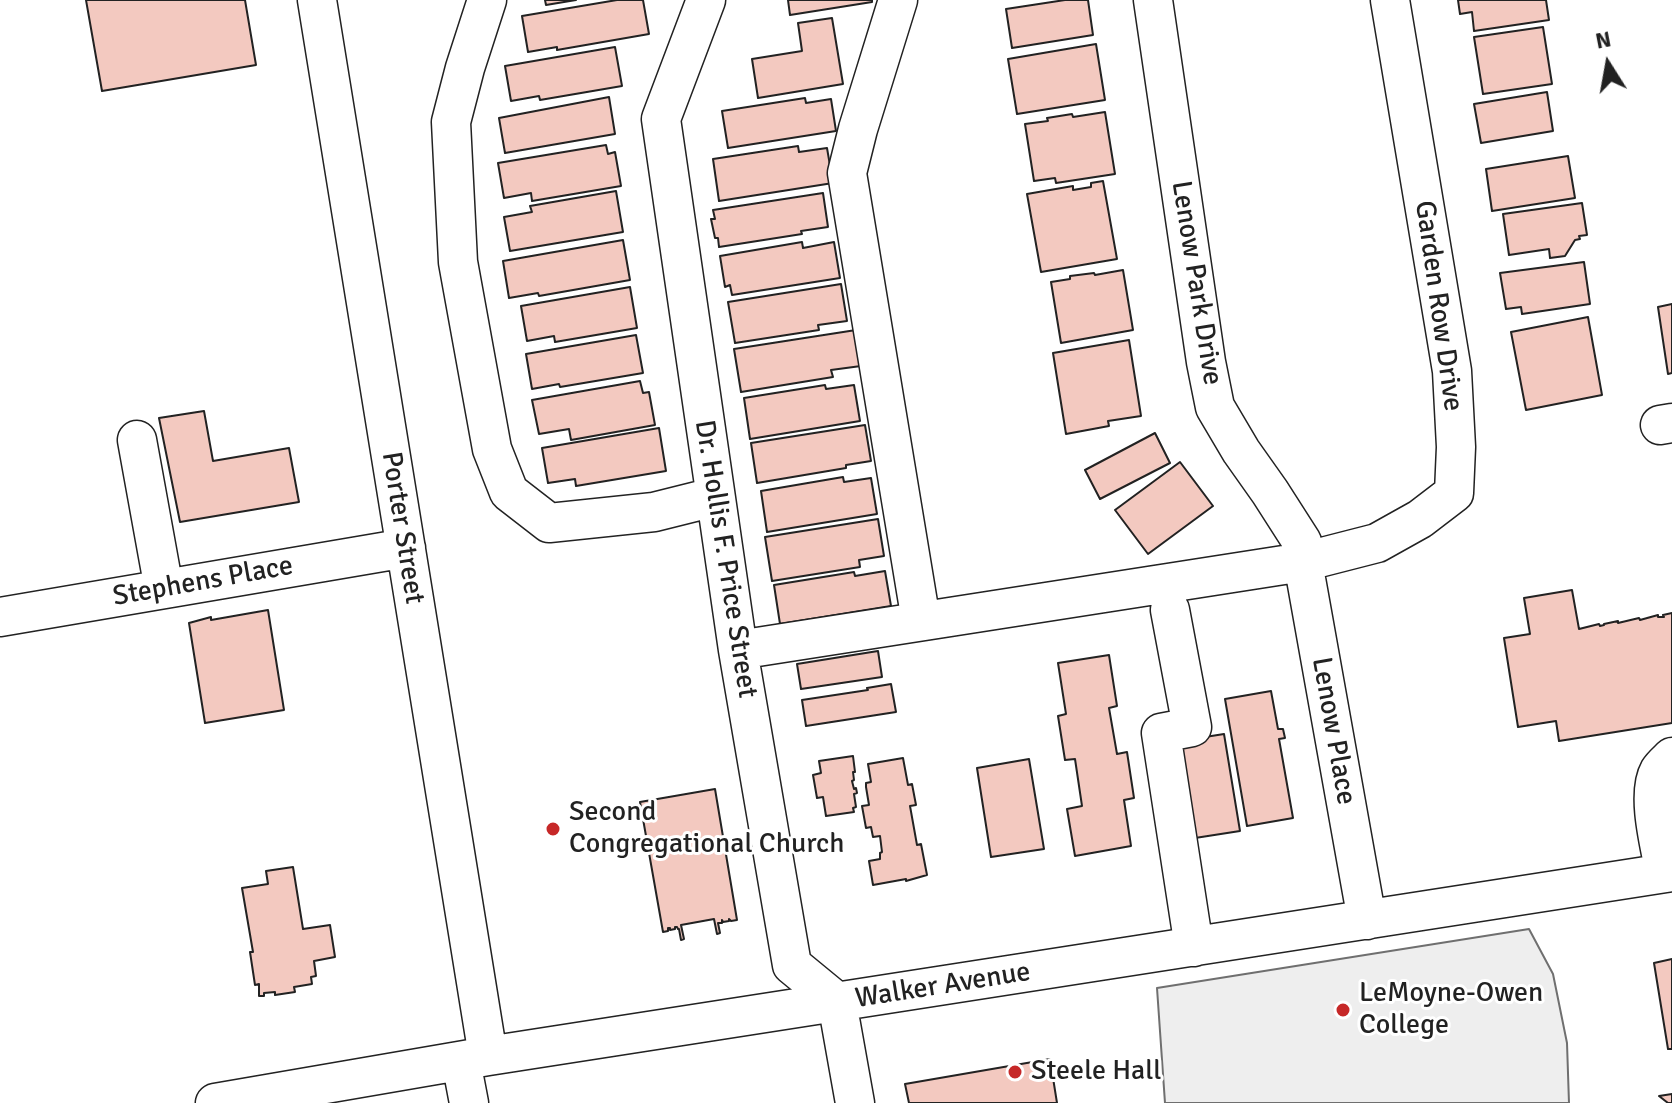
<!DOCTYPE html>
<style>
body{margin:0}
#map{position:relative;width:1672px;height:1103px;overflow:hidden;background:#fff;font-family:Signika,sans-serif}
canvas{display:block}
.north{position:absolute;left:1568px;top:24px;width:80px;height:80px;-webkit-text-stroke:6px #fff;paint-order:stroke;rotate:349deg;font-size:22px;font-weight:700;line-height:32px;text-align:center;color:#222}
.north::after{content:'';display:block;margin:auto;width:28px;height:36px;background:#222;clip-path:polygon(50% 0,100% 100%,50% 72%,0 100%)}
</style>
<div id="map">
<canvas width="1672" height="1103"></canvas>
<div class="north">N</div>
</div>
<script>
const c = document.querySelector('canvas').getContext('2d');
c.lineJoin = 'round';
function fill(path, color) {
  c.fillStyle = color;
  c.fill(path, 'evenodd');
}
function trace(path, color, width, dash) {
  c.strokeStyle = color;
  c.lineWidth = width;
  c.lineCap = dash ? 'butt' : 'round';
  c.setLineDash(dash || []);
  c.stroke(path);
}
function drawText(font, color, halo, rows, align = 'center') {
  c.font = font + ' Signika,sans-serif';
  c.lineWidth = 6;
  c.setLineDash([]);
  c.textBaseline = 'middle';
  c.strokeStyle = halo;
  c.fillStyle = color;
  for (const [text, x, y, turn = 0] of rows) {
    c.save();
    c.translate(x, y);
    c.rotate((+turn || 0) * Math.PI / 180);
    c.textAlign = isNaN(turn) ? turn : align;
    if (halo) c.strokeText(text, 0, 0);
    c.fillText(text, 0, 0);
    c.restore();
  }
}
const green = new Path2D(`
 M1529,929L1553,974L1567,1043L1569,1103H1165L1157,988Z`);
fill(green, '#eee');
trace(green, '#6f6f6f', 2);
const building = new Path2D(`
 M86,0H245L256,65L102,91Z
 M545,0H576L546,5Z
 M617,0H643L649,34L557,50V47L528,52L522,16Z
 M788,0H872V2L790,15Z
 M1065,0H1088L1093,35L1012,48L1006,9Z
 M1458,0H1546L1549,20L1474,31L1472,12L1460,14Z
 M832,18L843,84L758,98L752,59L802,51L798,23Z
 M1543,27L1552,84L1483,94L1474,37Z
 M1096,44L1105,100L1017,114L1008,59Z
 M615,47L622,86L540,100L539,96L511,101L505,66Z
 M1547,92L1553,131L1481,143L1474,104Z
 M609,97L615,134L505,153L499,118Z
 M805,98L806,103L831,99L836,131L728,148L722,111Z
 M1105,112L1115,174L1056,183L1055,178L1034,181L1025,124L1048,121L1047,118L1072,114L1073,117Z
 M606,145L608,154L615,152L621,186L532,201L531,193L504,198L498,163Z
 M798,146L799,152L827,148L833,183L719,201L713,159Z
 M1568,156L1575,198L1492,211L1486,169Z
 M1103,181L1117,259L1041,272L1027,194L1073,186V190L1091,187V183Z
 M616,191L623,232L510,251L504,217L532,212L530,206Z
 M823,193L828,227L801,231L802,234L719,247L718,238H715L711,219H715L713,210Z
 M1582,203L1587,235L1579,236L1580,239L1575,240L1565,256L1550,258L1549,249L1509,255L1503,214Z
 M623,240L630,280L539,296L538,293L509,298L503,261Z
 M802,242L803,248L834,242L840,278L732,295L730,285L725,287L720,256Z
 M1584,262L1590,304L1522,314L1521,307L1506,309L1500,273Z
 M1123,270L1133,330L1061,343L1051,282L1070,279V276L1094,273L1095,275Z
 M841,284L847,321L818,325L819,330L735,343L728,302Z
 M630,287L637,328L555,342L554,336L527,341L521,306Z
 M1672,304V373L1668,374L1658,307Z
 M1588,317L1602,395L1526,410L1511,332Z
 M856,330L861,366L831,370L833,377L741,392L734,349Z
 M636,335L643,373L560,387L559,384L532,389L526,354Z
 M1129,340L1141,416L1108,421L1109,426L1066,434L1053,353Z
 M640,381L643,393L649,392L655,425L571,440L569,429L539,434L532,400Z
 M825,385L826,389L854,385L860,421L750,439L744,398Z
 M204,411L213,461L289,448L299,502L180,522L159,418Z
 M865,425L871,461L846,465V468L757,483L751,443Z
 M659,428L666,471L576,486L575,479L548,483L542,448Z
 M1155,433L1170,463L1100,499L1085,470Z
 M1180,462L1213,506L1148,554L1115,510Z
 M843,477L844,482L871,478L877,514L767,532L761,491Z
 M878,519L884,556L859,560L860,567L772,581L765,537Z
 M885,571L891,606L780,624L774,585L854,572L855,576Z
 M1572,590L1579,629L1599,624L1600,626L1604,625V624L1618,621V623L1639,618L1640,620L1658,615V617H1664L1663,615L1672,613V723L1559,741L1556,721L1518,727L1504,638L1530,634L1524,598Z
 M268,610L284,710L205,723L189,623L211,617V620Z
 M878,651L882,677L801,689L797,664Z
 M1109,655L1117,706L1109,708L1117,754L1127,752L1134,798L1124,800L1131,846L1075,856L1067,809L1082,806L1075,759L1065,760L1058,716L1066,714L1058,663Z
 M891,684L896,712L806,726L802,700L868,690L867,688Z
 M1271,691L1278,729H1283L1285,738L1279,739L1293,818L1247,826L1225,699Z
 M1224,734L1240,831L1195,838L1180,741Z
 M853,756L855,772H853L854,780L852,781L854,789L856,788L857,793L854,794L856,807L853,808L854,812L826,816L823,797L817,798L813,775L821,773L819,761Z
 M903,758L908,785L912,784L916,805L910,806L917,845L921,844L927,875L906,881V879L873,885L869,861L880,859V853L882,852L880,836L873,837L871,827L866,828L862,806L869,805L866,787V783L871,782L868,764Z
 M1029,759L1044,849L991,857L977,768Z
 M715,789L737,920L731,921L729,919V921L723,922L722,920V923H718L720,933L717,934L714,919L681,925L684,939L681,940L679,929H678L677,927H675V929L670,930V928H668V931L663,932L640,802Z
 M293,867L303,929L330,925L335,957L314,961L316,976L311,977L312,984L294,987L295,992L275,995V992L264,993V996H259V984L255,985L250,952H253L242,888L268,884L266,871Z
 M1672,959V1049H1668L1654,963Z
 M1050,1059L1057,1103H909L905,1084Z
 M1672,1094V1103H1668L1659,1096Z`);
fill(building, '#f3c9c0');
trace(building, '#222', 2);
const minor = new Path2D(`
 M317,0L488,1056
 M487,0L465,68L451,122L458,262L492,449L509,492L549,523L654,512L714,497
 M706,0L661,119L738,650L792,965L837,1002L855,1103
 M898,0L858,129L847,173L921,621
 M1153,0L1206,362L1215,407L1241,451L1270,492L1302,542L1303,562L1367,920
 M1660,425L1672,423
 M137,440L164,589
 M1170,610L1192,727L1161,733L1194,947
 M0,617L406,548
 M738,650L1303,562L1377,543L1420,519L1454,493L1456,447L1452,371L1390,0
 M1665,873C1660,847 1646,794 1659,771C1662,766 1668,761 1672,757
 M461,1061L469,1103
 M215,1103L488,1056L1672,872`);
trace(minor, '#222', 41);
trace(minor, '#fff', 38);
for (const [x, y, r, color] of [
 [553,829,8,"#c62828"],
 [1343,1010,8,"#c62828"],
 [1015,1072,8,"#c62828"]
]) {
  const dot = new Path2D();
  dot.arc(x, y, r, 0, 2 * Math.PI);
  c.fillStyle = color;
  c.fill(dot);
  trace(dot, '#fff', 3);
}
drawText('28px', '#222', '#fff', [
 ["Lenow Park Drive",1196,283,81],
 ["Garden Row Drive",1438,306,82],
 ["Porter Street",402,528,81],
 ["Dr. Hollis F. Price Street",725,559,81],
 ["Stephens Place",203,582,-10],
 ["Lenow Place",1333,731,80],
 ["Walker Avenue",943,986,-9]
]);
drawText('28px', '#222', '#fff', [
 ["Second",569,813],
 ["Congregational Church",569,845],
 ["LeMoyne-Owen",1359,994],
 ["College",1359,1026],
 ["Steele Hall",1031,1072]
], 'left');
</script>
